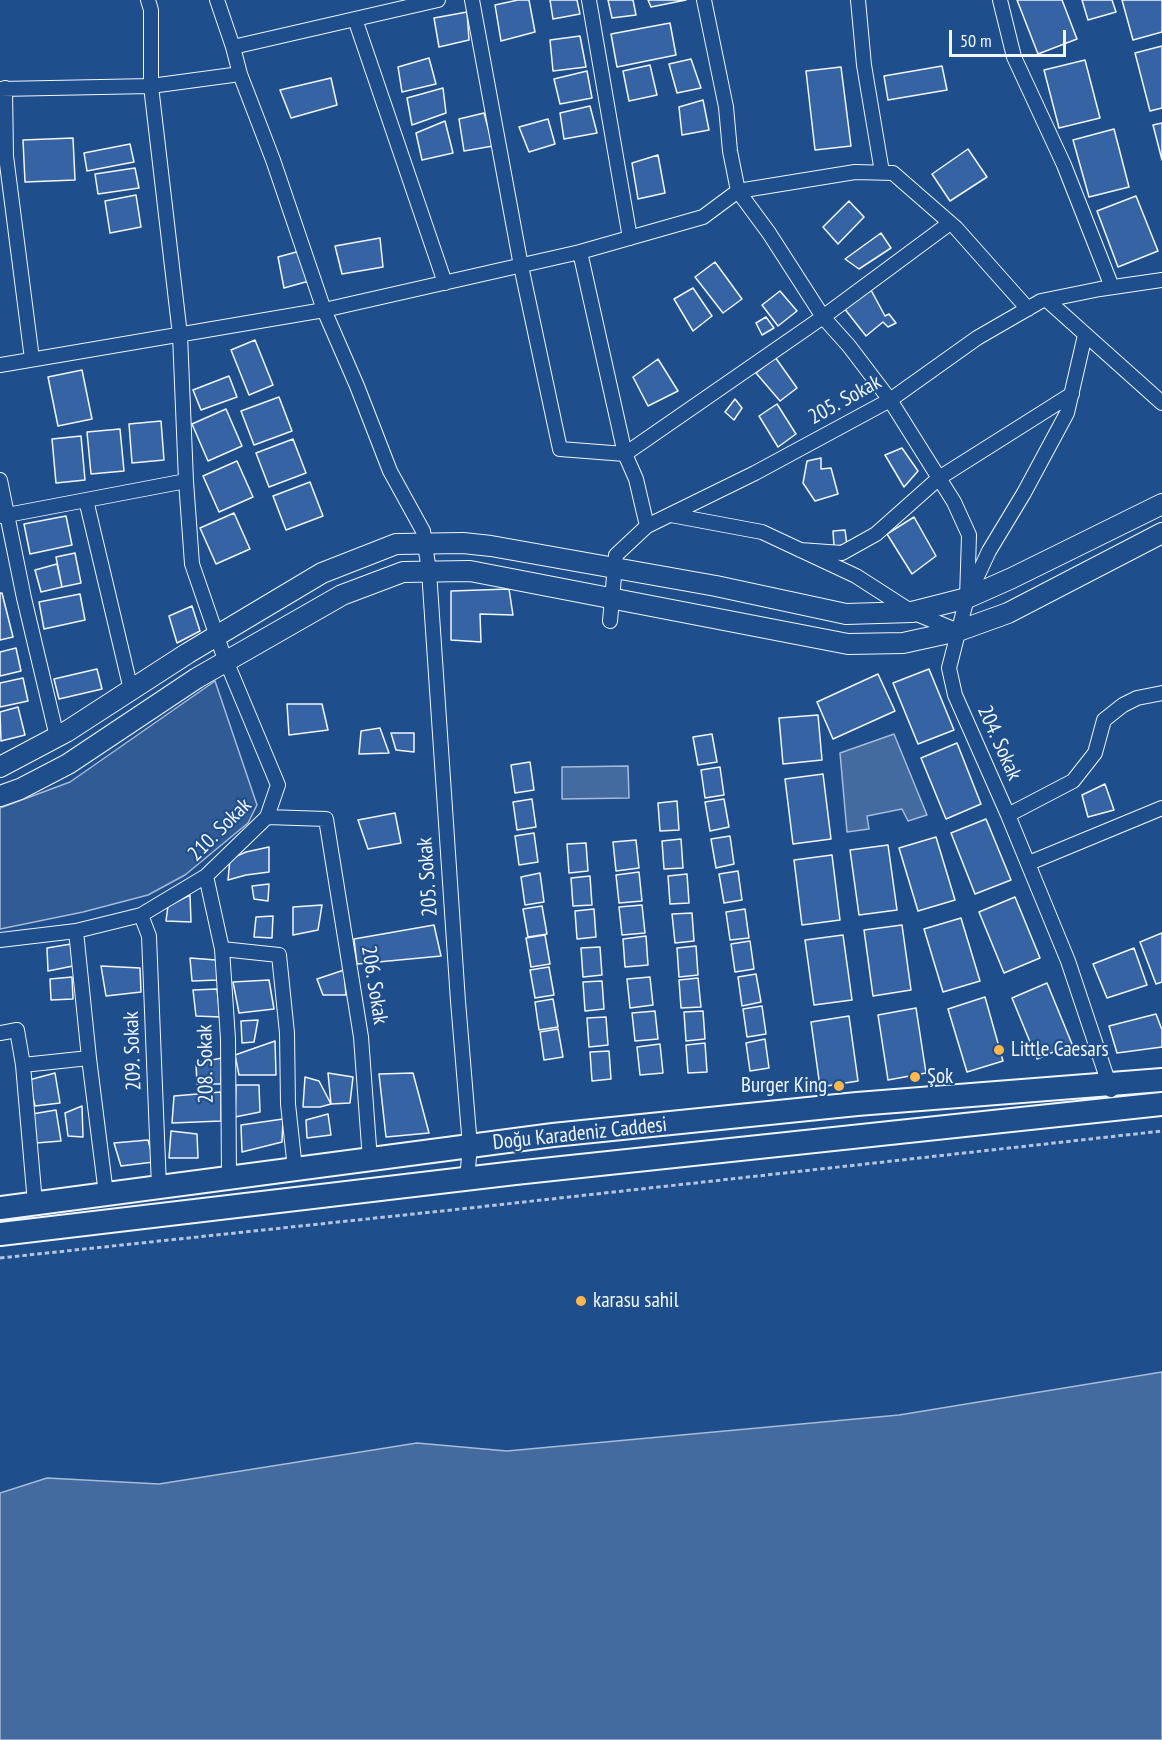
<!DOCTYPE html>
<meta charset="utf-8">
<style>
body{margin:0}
#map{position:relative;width:1162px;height:1740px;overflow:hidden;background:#1f4e8c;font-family:"PT Sans Narrow",sans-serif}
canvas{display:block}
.scale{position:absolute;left:949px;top:30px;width:117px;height:27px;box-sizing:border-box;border:3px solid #f2f6ff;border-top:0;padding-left:8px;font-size:18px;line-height:21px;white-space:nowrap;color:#f2f6ff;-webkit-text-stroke:4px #1f4e8c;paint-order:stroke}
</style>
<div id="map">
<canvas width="1162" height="1740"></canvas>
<div class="scale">50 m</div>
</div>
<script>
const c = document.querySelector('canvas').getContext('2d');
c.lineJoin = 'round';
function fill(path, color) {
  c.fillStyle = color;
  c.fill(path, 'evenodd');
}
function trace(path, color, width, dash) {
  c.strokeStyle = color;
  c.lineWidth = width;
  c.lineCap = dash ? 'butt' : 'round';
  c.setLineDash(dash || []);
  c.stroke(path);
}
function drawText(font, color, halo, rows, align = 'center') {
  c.font = font + ' "PT Sans Narrow",sans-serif';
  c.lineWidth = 4.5;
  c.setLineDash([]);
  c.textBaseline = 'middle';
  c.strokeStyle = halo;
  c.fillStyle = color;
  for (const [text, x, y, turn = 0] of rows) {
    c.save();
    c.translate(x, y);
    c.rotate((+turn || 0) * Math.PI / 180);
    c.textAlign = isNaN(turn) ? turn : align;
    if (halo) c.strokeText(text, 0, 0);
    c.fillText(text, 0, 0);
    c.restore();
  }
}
const built = new Path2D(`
 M215,681L257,805L248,823L185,875L148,895L83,912L0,929V808L70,782Z`);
fill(built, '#305b95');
trace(built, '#a8bbd7', 1.5);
const water = new Path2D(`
 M894,734L927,815L908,821L902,809L867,816L869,829L847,832L840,753Z
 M628,766L629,798L562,799V767Z
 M1162,1372V1740H0V1493L47,1478L159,1484L417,1443L507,1451L899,1415Z`);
fill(water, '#446ba0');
trace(water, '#a8bbd7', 1.5);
const building = new Path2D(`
 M518,0H529L535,32L501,41L495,5Z
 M550,0H577L580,14L553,19Z
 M608,0H633L636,15L612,18Z
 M648,0H686L651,7Z
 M1017,0H1062L1077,39L1038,54Z
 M1082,0H1112L1116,12L1088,20Z
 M1122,0H1162V32L1133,40Z
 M467,12L469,40L439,47L434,18Z
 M670,23L676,55L617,67L611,34Z
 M580,36L586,67L553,71L550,40Z
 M1162,46V108L1150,111L1135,53Z
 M429,58L436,84L402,92L398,67Z
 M691,59L701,88L677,93L669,64Z
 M1085,60L1100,118L1059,128L1044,70Z
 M650,65L657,95L629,101L623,71Z
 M942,66L947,90L888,100L884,76Z
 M841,67L851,146L815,150L806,71Z
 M587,71L592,98L560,104L554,79Z
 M331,78L337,105L291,118L280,90Z
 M443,88L446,113L412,125L407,98Z
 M703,100L709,130L682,135L679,107Z
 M590,106L597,133L564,139L560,113Z
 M484,113L493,146L464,151L459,119Z
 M548,119L555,144L529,152L519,127Z
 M445,121L453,153L422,160L416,133Z
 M1162,123V160L1153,125Z
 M1114,129L1129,187L1089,197L1073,140Z
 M73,138L75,180L25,182L23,140Z
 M130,144L134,162L87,171L84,153Z
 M968,149L987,177L950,201L932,174Z
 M658,155L665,193L638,199L632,163Z
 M135,168L139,188L98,194L95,174Z
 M136,195L141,227L110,233L105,201Z
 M1136,196L1158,251L1118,267L1097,211Z
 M849,201L864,217L838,244L823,227Z
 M881,233L891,248L859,269L845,259Z
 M380,238L383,267L342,274L335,246Z
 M300,251L309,281L284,288L278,257Z
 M715,262L742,299L723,313L695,277Z
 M693,288L712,316L693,331L674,299Z
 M871,290L885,316L889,314L896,323L888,327L883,322L866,336L844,308Z
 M780,291L797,311L778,326L762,305Z
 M766,317L774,328L762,335L756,323Z
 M255,340L273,385L249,395L231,350Z
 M775,357L797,388L780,401L756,373Z
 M658,359L678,391L648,406L633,377Z
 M82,370L92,419L58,426L48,377Z
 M229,376L237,397L201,410L193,390Z
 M279,397L292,431L254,445L241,411Z
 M735,399L742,408L734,420L725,412Z
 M777,404L796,434L778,447L759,416Z
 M226,409L242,446L208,461L192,424Z
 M161,421L164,460L132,463L129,424Z
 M120,429L124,471L91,474L87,432Z
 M81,436L85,480L56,483L52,439Z
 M293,439L306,473L269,487L256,453Z
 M902,448L918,471L904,487L885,455Z
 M821,458V469L831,468L838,494L815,501L803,483L807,461Z
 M237,461L253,497L219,512L203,476Z
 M310,482L323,516L286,530L273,496Z
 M234,513L250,549L216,564L200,528Z
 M66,516L72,545L30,554L24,524Z
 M914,517L936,556L912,574L887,534Z
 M845,530L847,545L834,546L833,531Z
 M75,553L81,583L62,587L56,557Z
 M57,564L62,587L41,592L35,570Z
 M509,589L513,615L480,614L481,642L451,640V591Z
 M0,593H2L13,637L0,640Z
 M80,594L85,620L44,629L39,602Z
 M192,606L200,631L177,643L169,616Z
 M16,648L21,671L0,676V652Z
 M97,669L102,689L59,699L54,679Z
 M929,669L954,730L918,744L893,683Z
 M878,674L895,711L833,739L817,702Z
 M23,678L28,701L0,707V683Z
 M287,704H322L328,730L289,735Z
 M18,707L25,735L1,741L0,712Z
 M818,715L822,760L783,764L779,718Z
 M380,728L389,753L359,754L361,731Z
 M391,733H414V752L396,750Z
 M712,734L717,762L698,765L693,737Z
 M957,743L981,804L946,819L921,758Z
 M530,762L534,790L515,793L511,765Z
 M720,767L724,795L705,798L701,770Z
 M823,774L831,839L793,844L785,779Z
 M1105,784L1114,810L1088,817L1082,795Z
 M532,799L536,827L517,830L513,802Z
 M724,799L729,827L710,831L705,802Z
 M677,801L679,830L660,831L658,803Z
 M395,813L401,843L368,849L358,820Z
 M986,819L1011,880L975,894L951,833Z
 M534,833L538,862L519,865L515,836Z
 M730,836L734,864L716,868L711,839Z
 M936,837L955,900L918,911L899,848Z
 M681,839L683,868L664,869L662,841Z
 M636,840L639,868L616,871L613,842Z
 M586,843L588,871L569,873L567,844Z
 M888,845L897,910L859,915L850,850Z
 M269,847V872L246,875L228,880L230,859L246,852Z
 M832,855L840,920L802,925L794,860Z
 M738,871L742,900L724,903L719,874Z
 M639,872L642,901L619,903L616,875Z
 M540,873L544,902L525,905L521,877Z
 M687,874L689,903L670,904L668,876Z
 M590,876L592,905L573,906L571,878Z
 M269,884L268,901L254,899L252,886Z
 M190,895L191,922L166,921L168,906Z
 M1015,897L1040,958L1004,973L979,912Z
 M322,905L318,930L293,935V907Z
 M642,905L645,933L622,935L619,907Z
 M542,906L547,934L528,937L523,909Z
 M594,909L596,937L577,939L575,911Z
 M745,909L749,938L730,940L726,912Z
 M692,913L694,941L675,943L672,914Z
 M273,916L272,938L254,937L256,917Z
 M961,918L980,981L943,992L924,929Z
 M434,925L441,956L357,964L354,939Z
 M902,925L911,990L873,996L864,930Z
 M1162,933V982L1156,984L1140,942Z
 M545,935L550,964L531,967L526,938Z
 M843,935L852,1000L814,1005L805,940Z
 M646,936L648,965L625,967L623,939Z
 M750,941L754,969L735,972L731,944Z
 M71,944L73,966L48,971L47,948Z
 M696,946L698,975L679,977L677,948Z
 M600,947L602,975L583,977L581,948Z
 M1134,948L1147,985L1107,998L1093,964Z
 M190,958L216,960L218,980L192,981Z
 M101,966L140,968L141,992L106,996Z
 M549,967L554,995L535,998L530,970Z
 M344,970L346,995H323L317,979Z
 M756,974L761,1002L742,1006L738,977Z
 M72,977L73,999L51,1000L50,979Z
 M650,977L653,1005L630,1008L627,979Z
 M698,978L701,1007L681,1008L679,980Z
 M269,980L274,1009L239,1013L233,982Z
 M602,981L604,1009L585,1011L583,982Z
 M1047,983L1072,1044L1037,1059L1012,998Z
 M217,989L220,1017L196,1016L193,990Z
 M985,997L1003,1061L967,1072L948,1009Z
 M553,999L558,1027L539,1030L535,1002Z
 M762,1006L766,1034L747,1037L743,1009Z
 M916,1008L926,1073L888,1080L878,1015Z
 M655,1011L658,1039L635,1041L632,1013Z
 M703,1011L705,1039L686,1041L684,1012Z
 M1156,1014L1162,1030V1047L1117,1053L1109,1026Z
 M849,1016L858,1081L820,1087L811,1022Z
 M606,1017L608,1045L589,1047L587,1018Z
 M258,1020L254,1042L242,1043L241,1021Z
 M558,1029L563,1057L544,1060L540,1032Z
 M765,1039L769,1068L750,1071L746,1043Z
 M275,1041L276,1075H239L235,1055Z
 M705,1043L707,1072L688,1073L686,1045Z
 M660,1044L663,1073L640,1075L637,1047Z
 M609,1051L611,1079L592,1081L590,1052Z
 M222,1058L221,1084H197L196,1063Z
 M55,1073L60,1103L35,1106L29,1080Z
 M328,1073L353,1077L350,1103L331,1104Z
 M413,1073L429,1133L386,1137L379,1074Z
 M305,1077L319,1081L331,1104L320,1107H303Z
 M236,1085H259L260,1112L235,1117Z
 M221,1092V1121L172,1123L174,1096Z
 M82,1106L83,1137L68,1136L65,1113Z
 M56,1110L61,1141L36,1143L32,1114Z
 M328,1114L331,1135L307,1138L306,1120Z
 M283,1119L282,1142L242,1152L241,1125Z
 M171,1131L197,1134L198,1158H169Z
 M148,1140L154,1162L121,1166L114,1143Z`);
fill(building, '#3563a3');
trace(building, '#f2f6ff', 1.5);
const street = new Path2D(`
 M148,0L151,10V86L240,74
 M217,0L233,47
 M438,0L233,47L240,74L273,160L324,310L357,386L390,471L423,531L429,571L458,1001L470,1146L467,1179
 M472,0L521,266L560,449L625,454L636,479L647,526
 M589,0L630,238
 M704,0L726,107L730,151L738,191L769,233L823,317L849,346L890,400L954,502L969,535L967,598L949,668L955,695L1008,815L1068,961L1111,1090
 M858,0L864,65L882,172
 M1000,0L1014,57L1064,165L1112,287
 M355,19L445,283
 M5,88L6,156L32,359
 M0,89L151,86L180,335L186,481L192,564L222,651L278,785L267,817L206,876L141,915L76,931L0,940
 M950,223L823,317L625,454L580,252L703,217L738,191L855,172L893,173L956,228L1028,309
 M1047,300L1162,403
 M0,365L324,310L580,252
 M0,480L24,598L57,737
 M86,500L131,690
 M671,515L762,532L856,576L912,612L958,631
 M2,516L186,481
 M800,550L842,553L876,534L939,478L1072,394
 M969,594L989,551L1024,493L1067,413L1085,335
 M610,621L616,555L647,526L755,473L890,400L977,338L1041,301L1100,289L1162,280
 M1008,815L1073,781L1095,753L1104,720L1123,705L1137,698L1162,693
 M267,817L326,819L361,1037L370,1160
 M1029,863L1162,808
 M206,876L222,949L279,955L287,1033L288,1104L295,1169
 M141,915L149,936L159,1187
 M76,931L89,1058L106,1194
 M222,949L228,1039L229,1178
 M0,1033L17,1030L23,1065L89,1058
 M23,1065L35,1203`);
const secondary = new Path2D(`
 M0,767L66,732L188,653L322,573L396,544L463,543L491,546L716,586L846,614L912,612L967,598L1012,578L1162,504
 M0,796L20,789L68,764L197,678L342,595L403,572L470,571L848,644L903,643L958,631L1008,613L1162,533`);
const primary = new Path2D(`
 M0,1208L553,1135L857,1104L1162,1080
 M0,1234L515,1173L1162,1104`);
trace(street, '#f2f6ff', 16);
trace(secondary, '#f2f6ff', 22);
trace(primary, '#f2f6ff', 26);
trace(new Path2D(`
 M0,1258L470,1208L1162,1131`), '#b3c4dc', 3, [4.5, 3]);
trace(street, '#1f4e8c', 14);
trace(secondary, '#1f4e8c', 20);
trace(primary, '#1f4e8c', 22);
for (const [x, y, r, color] of [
 [999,1050,6,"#ffb74d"],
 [915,1077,6,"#ffb74d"],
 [839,1086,6,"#ffb74d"],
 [581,1301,6,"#ffb74d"]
]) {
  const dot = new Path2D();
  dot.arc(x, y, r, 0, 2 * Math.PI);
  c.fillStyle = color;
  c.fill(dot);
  trace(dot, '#1f4e8c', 2);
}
drawText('21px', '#f2f6ff', '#1f4e8c', [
 ["205. Sokak",845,400,-29],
 ["204. Sokak",999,743,66],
 ["210. Sokak",220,830,-45],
 ["205. Sokak",428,877,-94],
 ["206. Sokak",374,985,81],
 ["209. Sokak",133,1051,-92],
 ["208. Sokak",206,1064,-91],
 ["Doğu Karadeniz Caddesi",580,1134,-6]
]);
drawText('21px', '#f2f6ff', '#1f4e8c', [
 ["Little Caesars",1011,1050],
 ["Şok",927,1077],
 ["Burger King",827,1086,"right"],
 ["karasu sahil",593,1301]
], 'left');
</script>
